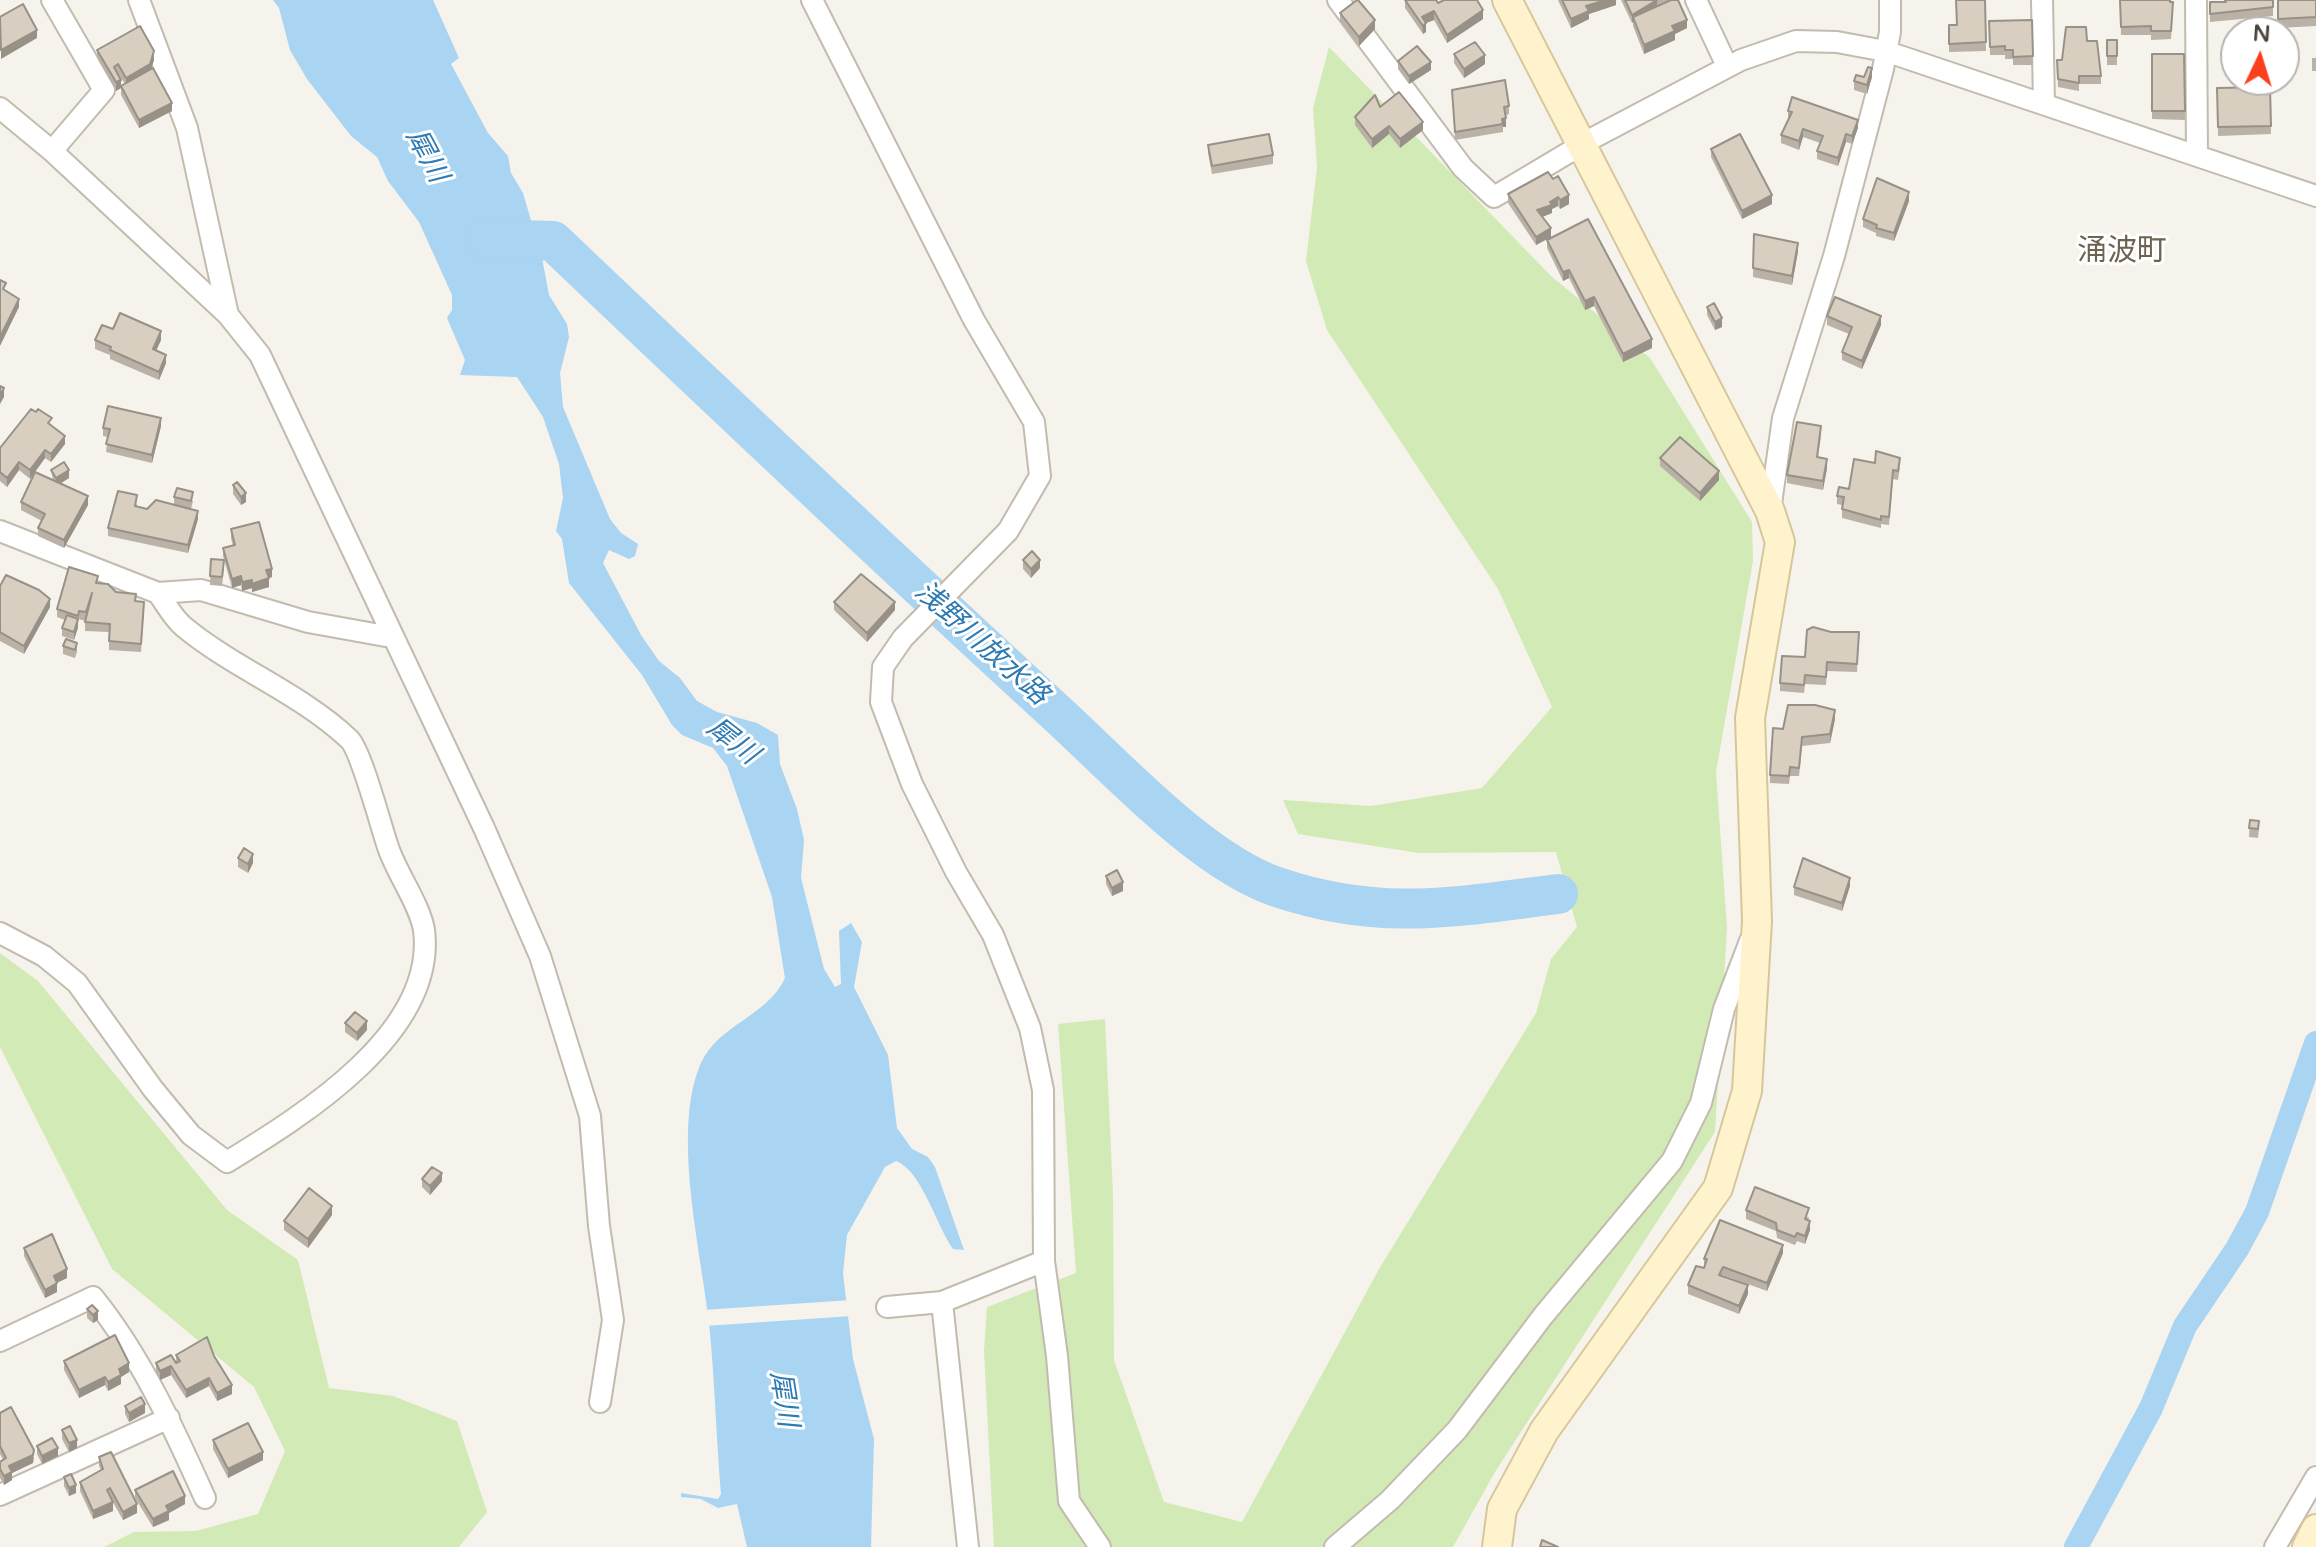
<!DOCTYPE html>
<meta charset="utf-8">
<style>
body{margin:0}
#map{position:relative;width:2316px;height:1547px;overflow:hidden;background:#f6f3ec;font-family:"Varela Round",sans-serif}
canvas{display:block}
.north{position:absolute;left:2220px;top:16px;width:80px;height:80px;box-sizing:border-box;background:#fff;border:2px solid #b7b4b0;border-radius:50%;rotate:4deg;font-size:22px;font-weight:700;line-height:32px;text-align:center;color:#4b4439}
.north::after{content:'';display:block;margin:auto;width:28px;height:36px;background:#fc3f1d;clip-path:polygon(50% 0,100% 100%,50% 72%,0 100%)}
</style>
<div id="map">
<canvas width="2316" height="1547"></canvas>
<div class="north">N</div>
</div>
<script>
const c = document.querySelector('canvas').getContext('2d');
c.lineJoin = 'round';
function fill(path, color) {
  c.fillStyle = color;
  c.fill(path, 'evenodd');
}
function trace(path, color, width, dash) {
  c.strokeStyle = color;
  c.lineWidth = width;
  c.lineCap = dash ? 'butt' : 'round';
  c.setLineDash(dash || []);
  c.stroke(path);
}
function drawText(font, color, halo, rows, align = 'center') {
  c.font = font + ' "Varela Round","Noto Sans JP",sans-serif';
  c.lineWidth = 6;
  c.setLineDash([]);
  c.textBaseline = 'middle';
  c.strokeStyle = halo;
  c.fillStyle = color;
  for (const [text, x, y, turn = 0] of rows) {
    c.save();
    c.translate(x, y);
    c.rotate((+turn || 0) * Math.PI / 180);
    c.textAlign = isNaN(turn) ? turn : align;
    if (halo) c.strokeText(text, 0, 0);
    c.fillText(text, 0, 0);
    c.restore();
  }
}
fill(new Path2D(`
 M1329,47L1551,276L1650,358L1752,522L1753,561L1716,772L1727,928L1715,1132L1495,1472L1453,1547H994L984,1351L987,1307L1076,1273L1058,1024L1105,1019L1113,1194L1114,1360L1164,1502L1242,1522L1379,1269L1536,1013L1551,959L1577,927L1556,852L1419,853L1298,834L1283,800L1371,806L1482,788L1552,707L1498,589L1327,330L1306,261L1317,167L1313,108Z
 M0,953L38,981L227,1210L298,1260L329,1388L393,1396L457,1421L487,1512L459,1547H104L134,1532L196,1531L258,1514L285,1451L254,1387L112,1269L0,1047Z`), '#d2eab5');
fill(new Path2D(`
 M273,0H433L459,58L451,64L488,133L508,156L511,173L523,193L542,258L549,295L567,324L569,337L560,373L563,407L610,519L621,533L638,544L635,556L629,559L609,550L603,563L641,635L659,661L680,678L697,701L717,712L757,723L778,735L780,764L797,809L804,840L801,878L824,969L835,987L841,984L839,931L851,923L862,942L854,987L888,1055L897,1128L912,1149L928,1157L935,1167L964,1250L953,1249C936,1225 922,1171 896,1161L885,1167L847,1235L843,1273L853,1359L874,1439L871,1547H747L737,1504L718,1508L701,1499L681,1497V1493L718,1499L721,1494C716,1437 715,1380 709,1323C701,1251 671,1130 701,1063C719,1024 768,1016 785,978L772,897L727,766L713,748L682,735L672,725L642,675L569,583L562,539L556,531L563,498L559,464L543,417L517,377L460,375L465,360L447,318L452,310V295L419,222L388,181L377,157L351,136L307,79L290,50L279,8Z`), '#a9d4f2');
fill(new Path2D(`
 M851,1300L852,1316L705,1326L703,1310Z`), '#f6f3ec');
trace(new Path2D(`
 M2076,1547L2151,1408L2185,1326L2237,1249L2257,1212L2316,1043`), '#a9d4f2', 24);
trace(new Path2D(`
 M484,239L553,241C718,398 883,554 1051,708C1112,763 1200,861 1277,887C1381,922 1453,907 1558,894`), '#a9d4f2', 40);
const street = new Path2D(`
 M139,0L187,128L228,315L260,355L484,828L540,956L590,1116L599,1226L613,1320L600,1402
 M812,0L974,320L1034,422L1040,476L1008,531L903,638L883,667L881,702L912,784L956,872L993,935L1030,1028L1043,1090L1044,1261L1057,1356L1069,1501L1100,1547
 M1338,0L1463,168L1494,197L1593,138L1741,60L1796,41L1837,42L1885,51L2316,196
 M1696,0L1727,66
 M2042,0L2044,104
 M2196,0L2197,156
 M0,108L52,151L104,90L52,0
 M52,151L228,315
 M1770,511L1783,418L1834,256L1883,69L1890,32V0
 M0,531L158,593L201,590L308,622L391,637
 M0,933L44,956L77,983L153,1089L191,1135L227,1162C302,1116 437,1033 424,930C420,905 396,872 388,847C381,827 361,750 349,739C300,693 235,669 184,627C173,618 166,604 158,593
 M942,1302L968,1547
 M887,1307L942,1302L1044,1261
 M0,1341L93,1297C142,1358 173,1427 205,1498
 M0,1495L169,1418
 M1335,1547L1390,1500L1457,1430L1543,1316L1672,1161L1701,1103L1724,1009L1750,941
 M2275,1547L2316,1477`);
const secondary = new Path2D(`
 M1497,1547L1502,1509L1544,1431L1718,1188L1747,1091L1757,921L1750,718L1780,542L1770,511L1507,0
 M2307,1547L2316,1529`);
trace(street, '#c2bbae', 24);
trace(secondary, '#d6c79b', 32);
trace(street, '#fff', 20);
trace(secondary, '#fff3cd', 28);
fill(new Path2D(`
 M1405,0L1483,19L1447,43L1434,20L1426,23V32L1423,34L1405,8Z
 M1558,0H1616V5L1589,14V19L1571,28Z
 M1621,0H1678L1687,28L1675,34V40L1644,54L1633,26V22L1632,23Z
 M1985,0L1986,51L1949,52V25H1956Z
 M2120,0L2173,11L2171,39L2151,40V35H2121Z
 M2224,0H2273V16L2210,22V2H2225Z
 M2277,0H2316V26L2278,28Z
 M1340,13L1375,29L1359,46L1340,21Z
 M2032,20L2033,65H2013V59H2005V55H1990L1989,21Z
 M2107,40H2117V65H2107Z
 M2087,41L2101,76V84H2079V91L2058,87L2057,60H2062Z
 M97,50L154,60L151,69L172,111L139,128L121,95V88L116,91L97,58ZM117,73H118L125,84L121,86Z
 M1454,54L1485,64L1464,78L1454,63Z
 M2152,54H2184L2185,120L2152,119Z
 M2312,58H2316V71H2312Z
 M1398,61L1431,70L1409,84L1398,69Z
 M1872,77L1867,94L1854,90V81Z
 M2270,87L2271,134L2218,136L2217,88Z
 M1452,90L1509,106V114L1506,115V127H1503V132L1455,140Z
 M1380,107L1423,130L1400,148L1389,134L1372,148L1355,125V117Z
 M1788,111L1858,128L1852,144L1846,142L1838,166L1817,159V151L1820,143L1803,137L1799,150L1781,143V135L1788,120Z
 M1208,145L1273,155V164L1212,174L1208,153Z
 M1711,149L1772,204L1742,219L1711,157Z
 M1548,172L1569,204L1560,209L1558,206L1552,209V213L1542,217L1551,237L1536,245L1508,203V194Z
 M1909,201L1894,241L1876,236V233L1863,227V219Z
 M1754,234L1798,251L1792,285L1753,277Z
 M1547,240L1652,348L1623,362L1594,306L1585,310L1569,278L1563,281L1547,248Z
 M1707,307L1722,327L1715,330L1707,315Z
 M1827,316L1881,325L1862,369L1842,360V352L1849,334L1827,325Z
 M113,329L161,340L156,350L166,363L159,380L110,359V355L95,349V340Z
 M52,426L65,444L51,462L45,458L30,479L19,470L7,487L0,481V448Z
 M161,426L152,463L106,452L108,437L103,436V428Z
 M1821,435L1818,457L1827,468L1823,490L1787,483V475Z
 M1660,458L1719,480L1700,501L1660,466Z
 M1900,467L1898,480L1893,479L1889,525L1881,524V528L1842,518V505L1837,504V496L1849,489Z
 M51,470L69,478L60,484L88,505L64,548L38,536V528L42,521L21,510V502L53,480Z
 M233,485L246,502L241,505L233,494Z
 M174,497L193,501L191,509L198,519L188,553L108,536V528L137,504V507L147,509L174,505Z
 M231,529L272,577L269,578V587L252,592V588L242,591L241,585L232,588L223,556V548L233,546L231,538Z
 M211,559L224,569L222,586L210,585Z
 M1023,560L1040,568L1031,578L1023,569Z
 M98,583L136,601L144,610L141,652L109,650V632L85,631V621L79,619L74,640L62,636V628L65,620L57,617V609Z
 M0,586L50,607L24,654L0,641Z
 M834,602L895,610L867,642L834,610Z
 M1831,632H1859L1857,672L1827,671L1826,685L1805,684L1804,693L1780,691V683Z
 M77,643V652L75,658L63,654V646Z
 M1835,719L1830,743L1802,746L1799,776H1790L1789,784L1770,783V775L1783,729Z
 M2250,820L2259,829L2258,838L2249,837Z
 M238,858L253,863L248,873L238,867Z
 M1106,876L1123,891L1112,896L1106,884Z
 M1850,886L1842,911L1794,895V887Z
 M345,1023L367,1030L357,1041L345,1032Z
 M422,1179L442,1181L430,1195L422,1187Z
 M1746,1210L1809,1217L1808,1220L1810,1230L1805,1244L1797,1241L1795,1245L1777,1238L1776,1231L1746,1219Z
 M332,1215L308,1248L284,1230V1221Z
 M24,1248L67,1278L57,1283V1292L45,1298L24,1256Z
 M1783,1253L1767,1291L1723,1275V1276L1748,1294L1739,1314L1688,1294V1285L1704,1268V1259Z
 M87,1309L98,1320L93,1323L87,1318Z
 M176,1355L214,1356L232,1394L217,1401L209,1386L186,1398L171,1375L160,1380L156,1372V1363H176Z
 M64,1361L129,1372L121,1377V1384L108,1391L105,1385L79,1398L64,1370Z
 M125,1406L145,1413L129,1422L125,1414Z
 M0,1413L34,1458L33,1463L12,1473V1480L4,1485L0,1478V1462L3,1460L0,1454Z
 M62,1430L77,1448L69,1452L62,1439Z
 M213,1440L263,1460L228,1478L213,1449Z
 M37,1446L58,1456L42,1464L37,1454Z
 M99,1457L137,1513L123,1520L111,1499L113,1511L93,1519L80,1491V1482L101,1470L99,1466Z
 M64,1477L76,1493L69,1496L64,1486Z
 M135,1490L185,1504L169,1513V1520L153,1527L135,1498Z`), '#bab2a6');
fill(new Path2D(`
 M1606,0H1616V5L1589,14V19L1571,28V19L1586,6Z
 M1657,0V8L1633,17V22L1632,23V15Z
 M1483,10V19L1447,43V35Z
 M1434,11V20L1426,23V32L1423,34L1422,17Z
 M1375,20V29L1359,46V37Z
 M1687,20V28L1675,34V40L1644,54V45L1672,26Z
 M37,30V38L1,59V50Z
 M154,51V60L150,73L126,86V78Z
 M1485,55V64L1464,78V69Z
 M1431,62V70L1409,84V76Z
 M1872,68V77L1867,94V85Z
 M121,80V88L116,91V82Z
 M172,103V111L139,128V120Z
 M1506,118V127H1503L1502,119Z
 M1858,120V128L1852,144V136Z
 M1423,122V130L1400,148V139Z
 M1389,126V134L1372,148V139Z
 M1803,129V137L1799,150V141Z
 M1846,134V142L1838,166V158Z
 M1909,192V201L1894,241V233Z
 M1569,195V204L1560,209V200Z
 M1772,195V204L1742,219V211Z
 M1558,197V206L1552,209V213L1537,219V210Z
 M1551,228V237L1536,245V237Z
 M1798,243V251L1792,285V276Z
 M1569,270V278L1563,281V272Z
 M1594,297V306L1585,310V301Z
 M19,299V307L0,346V337Z
 M1881,316V325L1862,369V361Z
 M1722,318V327L1715,330V322Z
 M161,331V340L153,358V349Z
 M1652,339V348L1623,362V354Z
 M166,355V363L159,380V372Z
 M4,388V397L0,404V396Z
 M161,418V426L152,463V455Z
 M65,436V444L51,462V454Z
 M45,450V458L30,479V470Z
 M1827,459V468L1823,490V481Z
 M19,462V470L7,487V478Z
 M69,470V478L56,486V478Z
 M1719,471V480L1700,501V493Z
 M246,493V502L241,505V497Z
 M88,496V505L64,548V540Z
 M198,511V519L188,553V545Z
 M1040,560V568L1031,578V569Z
 M272,569V577L266,579V570Z
 M241,576V585L232,588V579Z
 M269,578V587L252,592V584Z
 M252,580V588L242,591V582Z
 M50,599V607L24,654V646Z
 M895,602V610L867,642V633Z
 M78,619V628L74,640V632Z
 M1835,710V719L1830,743V734Z
 M253,854V863L248,873V864Z
 M1850,878V886L1842,911V903Z
 M1123,882V891L1112,896V888Z
 M367,1021V1030L357,1041V1033Z
 M442,1173V1181L430,1195V1186Z
 M332,1206V1215L308,1248V1239Z
 M1810,1221V1230L1805,1244V1236Z
 M1783,1245V1253L1767,1291V1283Z
 M67,1269V1278L54,1284V1276Z
 M57,1283V1292L45,1298V1290Z
 M1748,1285V1294L1739,1314V1306Z
 M98,1311V1320L93,1323V1315Z
 M129,1363V1372L121,1377V1384L108,1391V1382L119,1369Z
 M171,1366V1375L160,1380V1371Z
 M105,1377V1385L79,1398V1390Z
 M209,1378V1386L186,1398V1390Z
 M232,1385V1394L217,1401V1393Z
 M145,1404V1413L129,1422V1413Z
 M77,1440V1448L69,1452V1443Z
 M58,1448V1456L42,1464V1456Z
 M34,1450L33,1463L12,1473V1480L4,1485V1476L9,1466Z
 M263,1452V1460L228,1478V1469Z
 M76,1485V1493L69,1496V1488Z
 M185,1496V1504L169,1513V1520L153,1527V1519L166,1506Z
 M113,1502V1511L93,1519V1511Z
 M137,1504V1513L123,1520V1512Z`), '#979187');
const building = new Path2D(`
 M1357,0H1358L1375,20L1359,37L1340,13Z
 M1405,0H1436L1438,3L1444,0H1477L1483,10L1447,35L1434,11L1422,17L1426,23L1423,26Z
 M1562,0H1606L1586,6L1589,11L1571,19Z
 M1625,0H1657L1632,15Z
 M1671,0H1678L1687,20L1672,26L1675,31L1644,45L1633,17Z
 M1956,0H1985L1986,42L1949,44V25H1957Z
 M2120,0H2170V2H2173L2171,31H2151V26L2121,27Z
 M2225,0H2273V7L2210,14V2H2226Z
 M2278,0H2316V17L2278,19Z
 M23,4L37,30L1,50L0,17Z
 M2032,20L2033,56L2013,57V50H2005V46L1990,47L1989,21Z
 M140,26L154,51L150,64L126,78L118,64L114,67L121,80L116,82L97,50Z
 M2066,27H2086L2087,41H2097L2101,76H2079V83L2058,79L2057,60H2062Z
 M2107,40H2117V56H2107Z
 M1475,42L1485,55L1464,69L1454,54Z
 M1417,46L1431,62L1409,76L1398,61Z
 M2152,54H2184L2185,111H2152Z
 M1868,67L1872,68L1867,85L1854,81L1856,75L1864,77Z
 M153,68L172,103L139,120L121,86Z
 M1505,80L1509,106L1504,107L1506,118L1502,119L1503,124L1455,132L1452,90Z
 M2270,87L2271,126L2218,127L2217,88Z
 M1399,92L1423,122L1400,139L1389,126L1372,139L1355,117L1375,95L1380,107Z
 M1792,97L1858,120L1852,136L1846,134L1838,158L1817,151L1823,136L1803,129L1799,141L1781,135L1792,112L1788,111Z
 M1269,134L1273,155L1212,166L1208,145Z
 M1740,134L1772,195L1742,211L1711,149Z
 M1548,172L1553,179L1558,176L1569,195L1560,200L1558,197L1550,202L1552,205L1537,210L1551,228L1536,237L1508,194Z
 M1877,178L1909,192L1894,233L1876,228L1877,225L1863,219Z
 M1588,219L1652,339L1623,354L1594,297L1585,301L1569,270L1563,272L1547,240Z
 M1754,234L1798,243L1792,276L1753,268Z
 M0,280L6,283L3,289L19,299L0,337Z
 M1835,297L1881,316L1862,361L1842,352L1852,327L1827,316Z
 M1714,303L1722,318L1715,322L1707,307Z
 M120,313L161,331L153,349L166,355L159,372L110,350L111,347L95,340L102,325L113,329Z
 M0,386L4,388L0,396Z
 M108,406L161,418L152,455L106,444L110,429L103,428Z
 M31,409L36,412L38,409L52,418L48,423L65,436L51,454L45,450L30,470L19,462L7,478L0,472V448Z
 M1797,422L1821,426L1817,457L1827,459L1823,481L1787,475Z
 M1680,437L1719,471L1700,493L1660,458Z
 M1876,451L1900,458L1898,471L1893,470L1889,517L1881,516V520L1842,509L1844,497L1837,496L1839,487L1849,489L1854,459L1875,463Z
 M64,462L69,470L56,478L51,470Z
 M35,472L88,496L64,540L38,528L45,514L21,502Z
 M237,482L246,493L241,497L233,485Z
 M177,488L193,492L191,501L174,497Z
 M118,491L137,495L135,506L147,509L156,500L198,511L188,545L108,528Z
 M259,522L272,569L266,570L269,578L252,584V580L242,582L241,576L232,579L223,548L235,545L231,529Z
 M1032,551L1040,560L1031,569L1023,560Z
 M211,559L224,560L222,577L210,576Z
 M69,567L98,576L96,583L108,584L116,592L136,594L135,601L144,602L141,644L109,641L110,624L85,622L92,593L86,612L79,611L78,616L57,609Z
 M861,574L895,602L867,633L834,602Z
 M6,575L39,590L50,599L24,646L0,632V586Z
 M67,615L78,619L74,632L62,628Z
 M1813,627L1831,632H1859L1857,664L1827,662L1826,677L1805,675L1804,685L1780,683L1782,656L1805,657L1807,630Z
 M66,639L77,643L75,650L63,646Z
 M1788,705H1815L1835,710L1830,734L1802,737L1799,768L1790,767L1789,776L1770,775L1773,728L1783,729Z
 M2250,820L2259,821L2258,829L2249,828Z
 M244,848L253,854L248,864L238,858Z
 M1803,858L1850,878L1842,903L1794,887Z
 M1117,870L1123,882L1112,888L1106,876Z
 M355,1012L367,1021L357,1033L345,1023Z
 M432,1167L442,1173L430,1186L422,1179Z
 M1755,1187L1809,1208L1805,1219L1810,1221L1805,1236L1797,1233L1795,1237L1777,1230L1776,1223L1746,1210Z
 M309,1188L332,1206L308,1239L284,1221Z
 M1720,1220L1783,1245L1767,1283L1723,1267L1719,1275L1748,1285L1739,1306L1688,1285L1696,1266L1704,1268L1707,1259H1704Z
 M52,1234L67,1269L54,1276L57,1283L45,1290L24,1248Z
 M92,1305L98,1311L93,1315L87,1309Z
 M115,1335L129,1363L119,1369L121,1375L108,1382L105,1377L79,1390L64,1361Z
 M207,1337L214,1356L232,1385L217,1393L209,1378L186,1390L171,1366L160,1371L156,1363L171,1355L176,1363L180,1361L176,1355Z
 M141,1397L145,1404L129,1413L125,1406Z
 M11,1407L34,1450L33,1455L9,1466L12,1472L4,1476L0,1469V1462L6,1458L0,1446V1413Z
 M248,1423L263,1452L228,1469L213,1440Z
 M70,1426L77,1440L69,1443L62,1430Z
 M52,1438L58,1448L42,1456L37,1446Z
 M111,1452L137,1504L123,1512L110,1488L107,1490L113,1502L93,1511L80,1482L103,1469L99,1457Z
 M173,1471L185,1496L166,1506L169,1511L153,1519L135,1490Z
 M71,1474L76,1485L69,1488L64,1477Z
 M1542,1540L1558,1547H1540Z`);
fill(building, '#d8cfc1');
trace(building, '#979187', 2);
drawText('italic 28px', '#2e7ab2', '#fff', [
 ["犀川",426,156,62],
 ["浅野川放水路",981,644,42],
 ["犀川",732,742,38],
 ["犀川",783,1399,81]
]);
drawText('30px', '#6e6250', '#fff', [
 ["涌波町",2122,252]
]);
</script>
